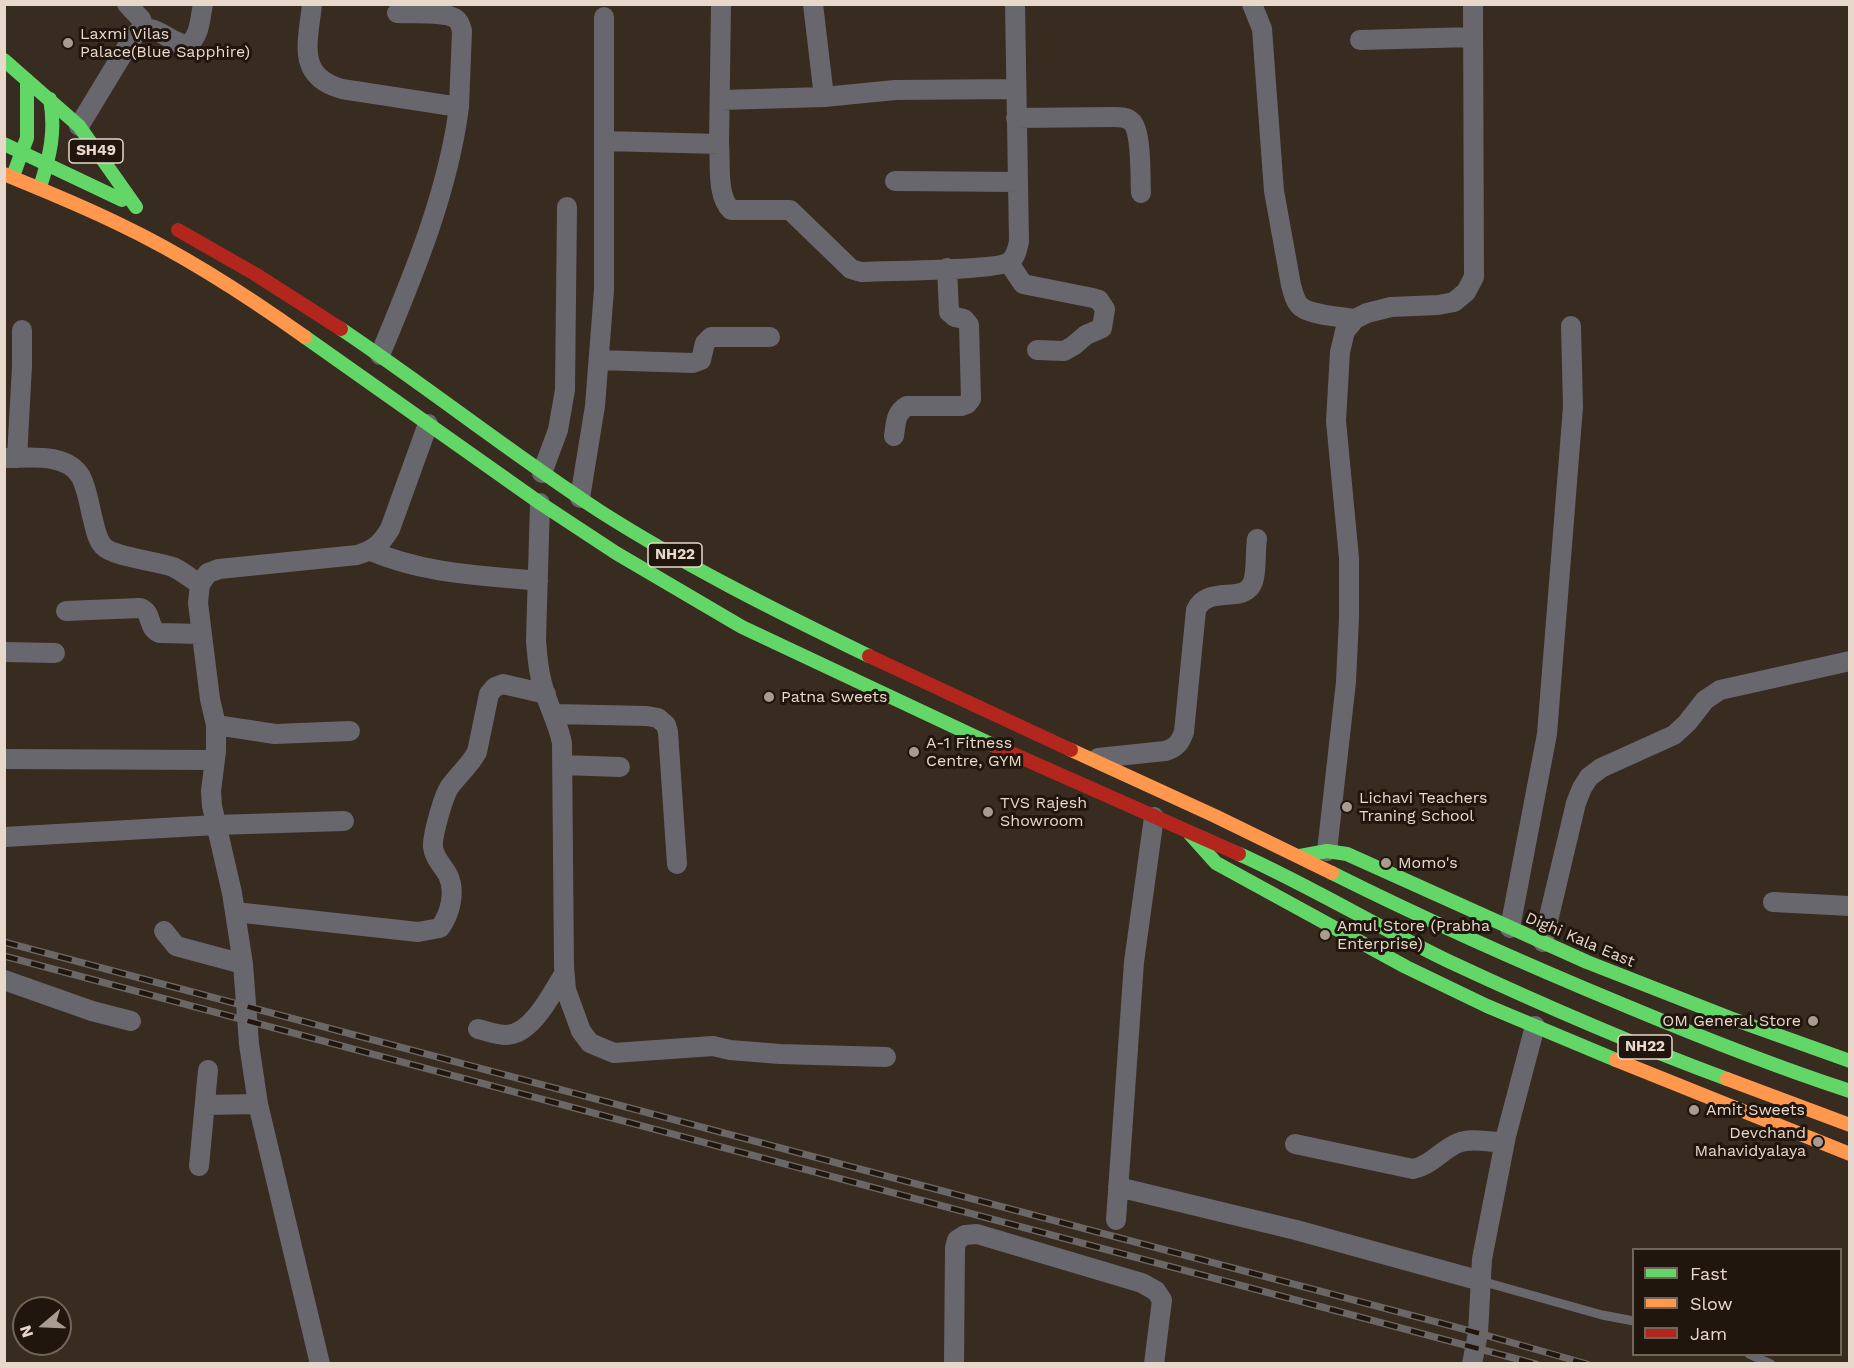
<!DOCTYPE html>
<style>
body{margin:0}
#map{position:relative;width:1854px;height:1368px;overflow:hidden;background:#382b20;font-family:"Work Sans",sans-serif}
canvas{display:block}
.frame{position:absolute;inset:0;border:6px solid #e8d8cc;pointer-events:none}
.legend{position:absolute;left:1632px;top:1248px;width:210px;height:108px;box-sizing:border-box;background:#21160d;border:2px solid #716459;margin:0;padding:8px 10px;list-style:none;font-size:18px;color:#e8d8cc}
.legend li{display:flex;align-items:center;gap:12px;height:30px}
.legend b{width:30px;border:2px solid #716459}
.north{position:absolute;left:12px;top:1296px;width:60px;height:60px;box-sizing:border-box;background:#21160d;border:2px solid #716459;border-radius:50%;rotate:251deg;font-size:16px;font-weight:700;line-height:24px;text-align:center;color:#e8d8cc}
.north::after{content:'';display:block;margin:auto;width:21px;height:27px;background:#aa9b90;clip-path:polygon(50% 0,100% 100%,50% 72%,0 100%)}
</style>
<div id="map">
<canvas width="1854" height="1368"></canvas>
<div class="frame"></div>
<ul class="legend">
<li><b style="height:8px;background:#63d668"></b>Fast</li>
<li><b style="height:8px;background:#ff974d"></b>Slow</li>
<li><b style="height:8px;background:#b3261e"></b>Jam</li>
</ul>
<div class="north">N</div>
</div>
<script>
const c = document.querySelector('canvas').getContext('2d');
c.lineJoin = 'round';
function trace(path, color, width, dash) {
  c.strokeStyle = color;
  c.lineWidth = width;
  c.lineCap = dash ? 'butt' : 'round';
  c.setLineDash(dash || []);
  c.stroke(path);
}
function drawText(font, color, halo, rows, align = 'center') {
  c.font = font + ' "Work Sans",sans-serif';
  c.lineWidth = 6;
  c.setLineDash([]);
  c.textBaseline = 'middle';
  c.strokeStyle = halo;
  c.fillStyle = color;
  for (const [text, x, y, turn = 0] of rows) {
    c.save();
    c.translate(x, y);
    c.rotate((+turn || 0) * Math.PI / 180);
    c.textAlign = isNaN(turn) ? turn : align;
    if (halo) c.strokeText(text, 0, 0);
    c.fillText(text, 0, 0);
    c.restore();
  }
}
trace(new Path2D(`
 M1481,1281L1602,1315L1634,1321
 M1749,1354L1771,1364`), '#68676e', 9);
trace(new Path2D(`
 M127,4L141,19L144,28
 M312,4C308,43 296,76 342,89L459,107C448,193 413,276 380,355
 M813,4L824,97
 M1252,4L1262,29L1274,191L1291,285C1293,292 1295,302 1301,307C1311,315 1342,317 1355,319
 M397,13C411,14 446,11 456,19C460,22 461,27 462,31L459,107
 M1360,40L1473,37
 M721,100L824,97L895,90L1016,89
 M1016,118L1114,117C1120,117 1127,117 1132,122C1142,133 1140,177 1141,193
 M79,126L133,37C152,15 167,44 188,45C200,36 200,19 203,4
 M604,141L719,144L721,6
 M719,144C721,163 716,195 731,210H790L851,269L861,272C883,271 998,270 1009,262C1016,258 1017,249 1019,242L1015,4
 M895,181L1017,182
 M1009,263L1023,284L1093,298L1099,300L1105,309L1102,328L1086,335L1073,346L1064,351L1037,350
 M599,360L693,363L701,360L705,343L711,337H770
 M894,436C896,423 895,413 907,406H961L967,404L971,399L969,325L964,319L955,317L949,312L947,268
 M4,458C28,458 67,452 81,477C87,489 89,503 92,516C95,526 96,538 103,546C113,557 157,561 173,567C182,571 191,579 200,584
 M17,458L22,366V330
 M542,473L558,430L565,390L567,207
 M580,498L595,406L604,290V17
 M540,503L536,640C537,654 538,669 542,683C547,704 558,722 562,743L564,966L566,990L581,1031L590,1043L614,1053L713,1046L730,1050L780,1054L886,1057
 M371,551C425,574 480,575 538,581
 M66,611L140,608C154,613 146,628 160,633L202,634
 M4,652L55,653
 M554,714L647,716L658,718L666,725L668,732L677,864
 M216,725L275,734L350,731
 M1098,758L1165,751C1176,748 1180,743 1184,732L1196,610C1208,584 1245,605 1253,582C1257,570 1255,552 1257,539
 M4,759L215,760
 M562,765L620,767
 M4,837L216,825L344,821
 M1327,851L1346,682L1349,618V558L1336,421L1340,352L1345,331L1355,319L1367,313L1391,307L1438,305L1454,302L1466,292L1474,277L1473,4
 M1773,902L1850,906
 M235,912L418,932L440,928C450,914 456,892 448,875C443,866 434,858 433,847C432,836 444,793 451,785C460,773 470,765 477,752L489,694L495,687L503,684L546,694
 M1510,928L1547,734L1573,407L1571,326
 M164,931L176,946L243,964
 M1543,942L1576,803L1582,788L1589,777L1601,768L1674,735L1687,723L1705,700L1720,690L1850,661
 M4,980L92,1011L131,1021
 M478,1029C487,1031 497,1035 506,1035C532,1035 552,993 564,974
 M205,1105L258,1104
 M1295,1144L1413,1169C1432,1165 1441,1150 1458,1143C1472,1137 1490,1143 1505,1142
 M199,1166L208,1070
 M1118,1187L1296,1230L1481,1281
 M1116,1220L1134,962L1154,817
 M320,1364L258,1104L249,1044L243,964L232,893L212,806L211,791L216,751V725L210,699L198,603L200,584L208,573L219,569L357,555C374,550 381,544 390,529L428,424
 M954,1364L955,1248L957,1240L965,1235L977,1234L1142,1283L1156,1291L1162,1300L1154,1364
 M1472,1364L1478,1333L1482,1259L1506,1136L1535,1026`), '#68676e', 20);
trace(new Path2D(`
 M4,60L79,126L136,207
 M4,144L122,200
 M13,176L27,138V80
 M40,187C50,156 56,131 50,99
 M341,329C429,388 512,454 601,512C686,566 778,612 869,656
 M305,337L540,503L616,553L742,627L993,745
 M1190,834L1216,863L1406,967L1487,1006L1616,1060
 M1239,854C1310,886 1376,926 1446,960C1538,1003 1632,1044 1727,1079
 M1300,856L1327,851L1347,854L1587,962L1730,1018L1850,1061
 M1332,873C1428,921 1525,964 1624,1005C1698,1036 1773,1066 1850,1091`), '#63d668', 14);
trace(new Path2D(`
 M4,174C43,190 83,206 121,225C186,256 246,295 305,337
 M1071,750L1215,816L1332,873
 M1616,1060L1850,1154
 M1727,1079L1850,1125`), '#ff974d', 14);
trace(new Path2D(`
 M178,230L255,274L341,329
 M869,656L1071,750
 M993,745L1239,854`), '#b3261e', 14);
const rail = new Path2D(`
 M4,942L1478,1333L1587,1364
 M4,956L1536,1364`);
trace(rail, '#6c6767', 7);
trace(rail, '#21160d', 4.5, [14]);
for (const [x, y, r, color] of [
 [68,43,6,"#aa9b90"],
 [769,697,6,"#aa9b90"],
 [914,752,6,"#aa9b90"],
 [1347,807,6,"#aa9b90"],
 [988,812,6,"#aa9b90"],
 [1386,863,6,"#aa9b90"],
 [1325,935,6,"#aa9b90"],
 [1813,1021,6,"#aa9b90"],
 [1694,1110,6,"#aa9b90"],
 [1818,1142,6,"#aa9b90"]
]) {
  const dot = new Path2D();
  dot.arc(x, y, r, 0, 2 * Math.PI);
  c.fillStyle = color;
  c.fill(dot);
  trace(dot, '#21160d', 2);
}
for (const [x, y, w] of [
 [96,151,54],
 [675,555,54],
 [1645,1047,54]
]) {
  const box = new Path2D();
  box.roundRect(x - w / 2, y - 12, w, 24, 4.5);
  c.fillStyle = '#21160d';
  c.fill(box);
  trace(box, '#e8d8cc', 1.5);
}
drawText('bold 15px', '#e8d8cc', null, [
 ["SH49",96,151],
 ["NH22",675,555],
 ["NH22",1645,1047]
]);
drawText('16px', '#e8d8cc', '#21160d', [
 ["Laxmi Vilas",80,34],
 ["Palace(Blue Sapphire)",80,52],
 ["Patna Sweets",781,697],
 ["A-1 Fitness",926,743],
 ["Centre, GYM",926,761],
 ["Lichavi Teachers",1359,798],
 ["Traning School",1359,816],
 ["TVS Rajesh",1000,803],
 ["Showroom",1000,821],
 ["Momo's",1398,863],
 ["Amul Store (Prabha",1337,926],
 ["Enterprise)",1337,944],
 ["OM General Store",1801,1021,"right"],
 ["Amit Sweets",1706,1110],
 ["Devchand",1806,1133,"right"],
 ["Mahavidyalaya",1806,1151,"right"]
], 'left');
drawText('16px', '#e8d8cc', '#21160d', [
 ["Dighi Kala East",1580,940,23]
]);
</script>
